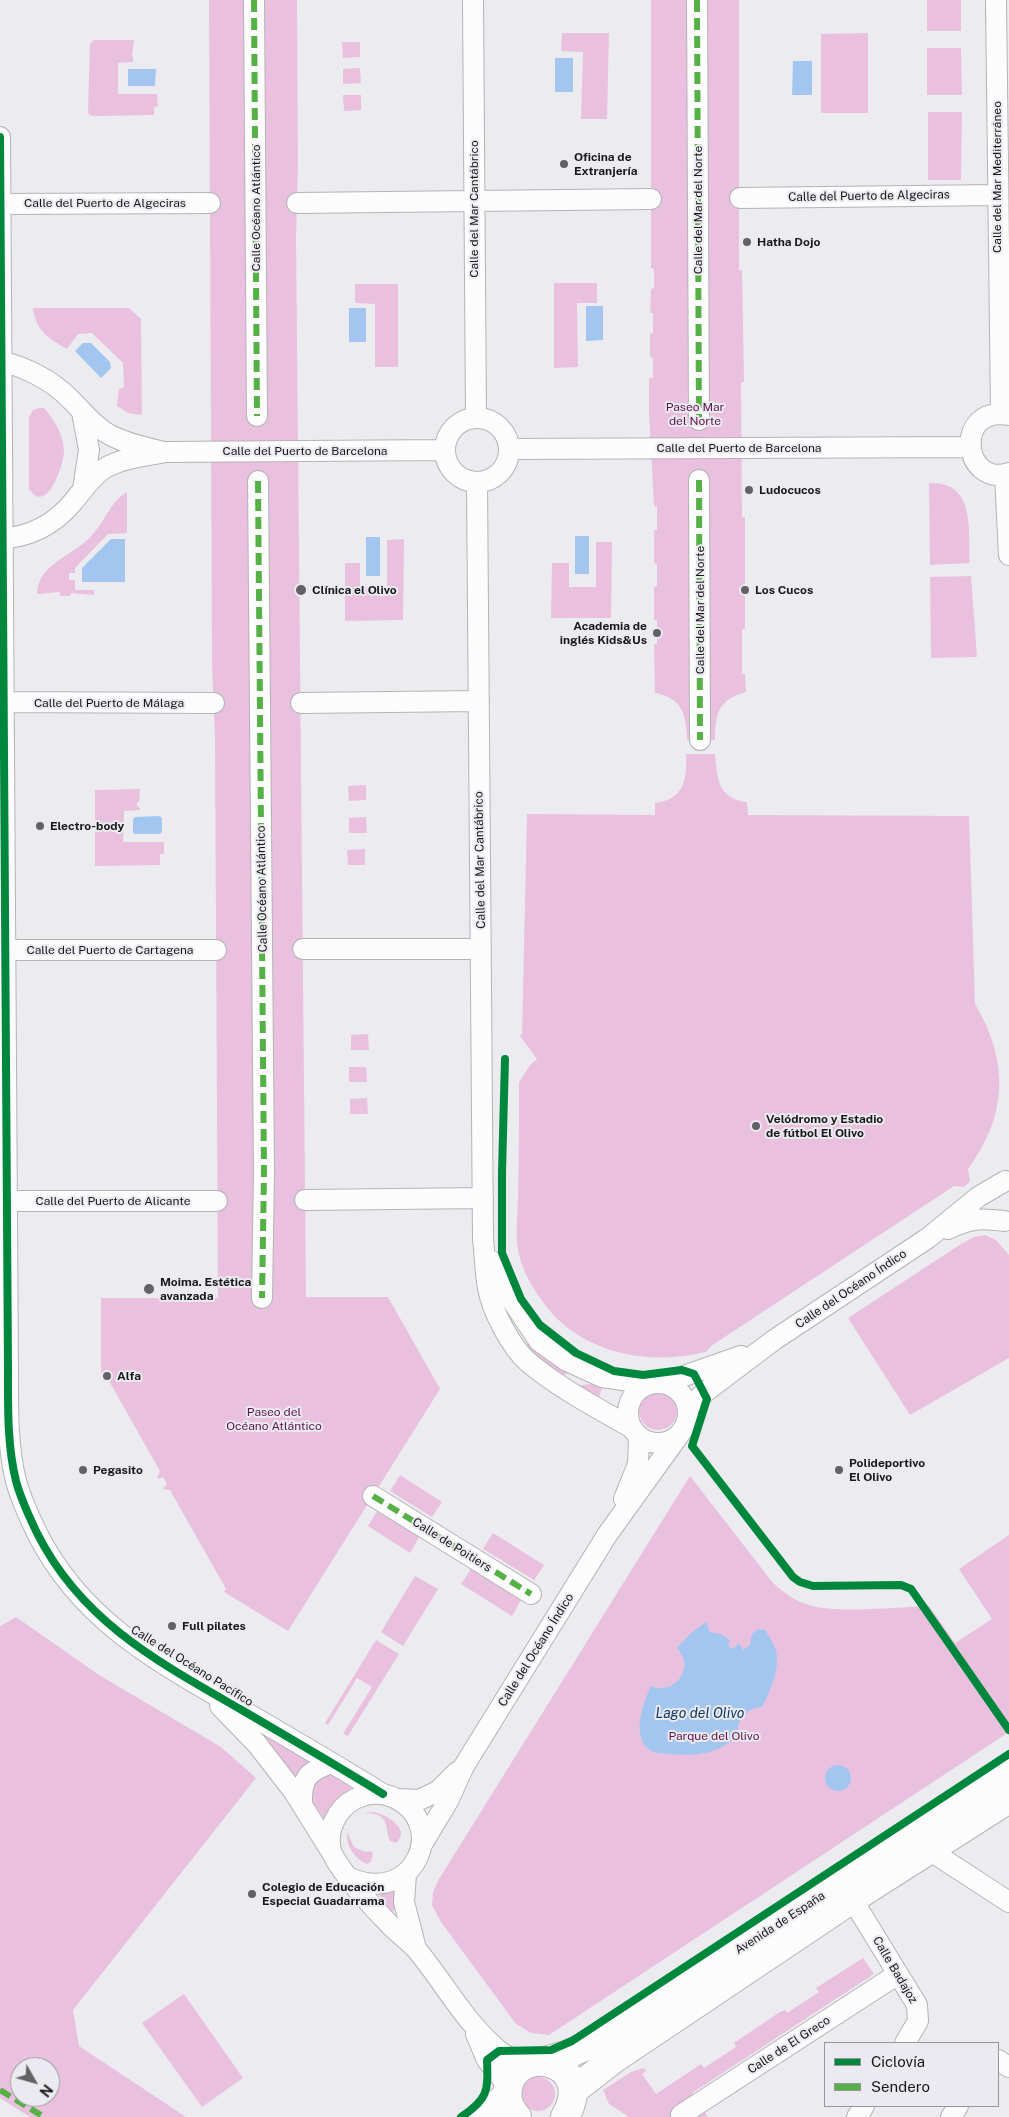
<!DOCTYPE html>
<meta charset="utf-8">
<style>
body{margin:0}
#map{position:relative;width:1009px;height:2117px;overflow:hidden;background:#ecebef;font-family:"Public Sans",sans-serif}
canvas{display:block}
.legend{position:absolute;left:824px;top:2042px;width:175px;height:65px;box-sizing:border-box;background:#ebeaf0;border:1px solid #97969a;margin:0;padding:6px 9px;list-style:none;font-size:15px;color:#181719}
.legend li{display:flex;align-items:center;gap:10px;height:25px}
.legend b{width:25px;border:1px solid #97969a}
.north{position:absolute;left:10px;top:2057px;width:50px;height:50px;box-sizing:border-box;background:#ebeaf0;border:1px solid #97969a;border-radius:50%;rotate:128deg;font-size:14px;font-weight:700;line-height:20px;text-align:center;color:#181719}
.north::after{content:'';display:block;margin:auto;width:18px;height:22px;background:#626164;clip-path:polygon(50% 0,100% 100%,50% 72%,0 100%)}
</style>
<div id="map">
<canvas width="1009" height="2117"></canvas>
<ul class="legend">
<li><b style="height:6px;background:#00873e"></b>Ciclovía</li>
<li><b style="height:6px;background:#55b145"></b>Sendero</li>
</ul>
<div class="north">N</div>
</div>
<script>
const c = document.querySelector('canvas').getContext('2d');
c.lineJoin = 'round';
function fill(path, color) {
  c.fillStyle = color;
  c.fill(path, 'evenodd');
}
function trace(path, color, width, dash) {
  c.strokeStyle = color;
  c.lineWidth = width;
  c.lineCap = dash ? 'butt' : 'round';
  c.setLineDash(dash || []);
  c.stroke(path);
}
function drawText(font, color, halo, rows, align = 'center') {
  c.font = font + ' "Public Sans",sans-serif';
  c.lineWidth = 4;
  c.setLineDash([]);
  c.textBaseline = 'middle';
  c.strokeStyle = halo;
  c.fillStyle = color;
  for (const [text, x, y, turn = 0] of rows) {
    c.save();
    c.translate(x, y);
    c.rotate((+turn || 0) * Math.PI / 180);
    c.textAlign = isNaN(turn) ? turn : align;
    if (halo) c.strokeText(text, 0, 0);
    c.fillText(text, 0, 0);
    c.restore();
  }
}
fill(new Path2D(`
 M209,0H297L298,166L296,236L306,1297H388L440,1389L288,1631L224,1592L226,1589L170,1490L163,1489L167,1484L163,1477L159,1479L157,1477L160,1471L104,1372H101V1298H218L215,738L212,663Z
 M651,0H739V270H742L744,382H741L742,517H745V629H742V674H745L746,692C718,699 715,715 715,740H687C686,715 683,698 655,693L654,644H657V621L654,620V587L657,586V564L654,563V530H657V507L654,506L649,411V378H653V358L650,357V334L653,333V313H650L651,289L654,288V269L651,268Z
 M927,0H961V31H927Z
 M562,33H609L607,119H581L583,52L561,51Z
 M868,33V113H821V34Z
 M94,40H134L132,57H133V62L118,63V94H157L158,106L154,107V115L92,116L88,113L90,44Z
 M342,42H360V57L343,58Z
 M927,48H961L962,95H927Z
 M360,68L361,83L343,84V69Z
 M343,95H361V110L344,111Z
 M928,112H962L961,180H928Z
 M554,283H597V303H577L578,367L554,368Z
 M355,284H398V367H375V304L355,303Z
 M33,308H129L141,319L142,415L128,413L117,406L119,389L124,387L123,363L92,333L78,334L67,349C48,338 36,331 33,308Z
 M39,408H44C54,420 63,433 64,450C64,465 47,516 29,489V417L33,410Z
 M929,483C976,481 968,530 970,563L930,565Z
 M127,492V533L108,534L75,568V573H69V580H75V590H94V595L71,593L70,596H60V592L37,594C38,562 75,556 93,534C105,521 111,501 127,492Z
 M404,539L403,620L345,621V563H360V587H387V540Z
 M596,542H612L611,618H551L552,563H569V587H596Z
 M971,576L977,657L931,658L930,577Z
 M686,754H715C717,778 718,799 747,802L748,815L969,816L975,1004C1009,1061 1008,1115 968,1169L970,1181L964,1187L954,1186L711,1346L706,1352C644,1367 574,1352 538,1295C529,1282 521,1266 518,1250C515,1233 518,1214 518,1197C519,1158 519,1120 519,1082L530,1065L537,1059L520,1036L522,1034L527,814L655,815V803C685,799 687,779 686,754Z
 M366,785V800L349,801L348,786Z
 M140,789L139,802H137V807H139L140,810L124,811L123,842H164V854H160V865L95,866V790Z
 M366,817L367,833H349V818Z
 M365,849V865H348L347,850Z
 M368,1034L369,1050H351V1035Z
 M349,1067H366L367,1082H349Z
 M367,1098L368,1114H350V1099Z
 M985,1235L996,1240L1009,1255V1358L910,1415L848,1318L961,1244L974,1237Z
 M529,1340L576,1371L560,1376L539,1359L527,1346Z
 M604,1382L598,1400L575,1386Z
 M639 1411a19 19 0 1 1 38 0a19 19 0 1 1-38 0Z
 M400,1475L442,1502L432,1517L390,1491Z
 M690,1476L773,1583C783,1592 795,1601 809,1605C839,1614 896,1607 929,1606L955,1643L992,1619L959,1569L1009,1535V1732L549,2035L531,2033L516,2024L441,1922L432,1905L433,1892L439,1879Z
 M377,1511L419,1537L410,1553L368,1526Z
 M493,1533L544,1565L534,1580L483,1549Z
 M471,1569L521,1600L512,1616L461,1584Z
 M415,1576L438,1589L403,1646L381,1632Z
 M16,1617L99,1675L221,1747L256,1778L73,2010L79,2046L186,2117H30L0,2098V1626ZM20,2067H50V2097H20Z
 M376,1640L399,1654L348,1736L343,1734L372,1687L357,1678L328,1725L325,1723Z
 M264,1733L312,1760L298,1780L264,1736Z
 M333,1773L354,1787C339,1795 331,1803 324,1818L310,1798L314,1778Z
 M372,1812C385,1813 412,1829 396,1843L390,1841C384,1825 390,1814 366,1813Z
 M347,1832L354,1847L365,1852L370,1851L373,1853L371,1862L366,1864C354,1857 346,1847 347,1832Z
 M394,1886L395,1910L391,1912L376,1890Z
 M863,1958L874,1974L692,2093L708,2117H629L609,2104L603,2090L631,2072L644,2068L646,2071L642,2074L656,2094L701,2064L704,2068L736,2047L734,2043L780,2012L785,2010L787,2013L819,1992L816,1988Z
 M184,1994L243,2078L202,2107L142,2023Z
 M521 2094a17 17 0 1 1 34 0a17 17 0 1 1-34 0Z`), '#e9c1de');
fill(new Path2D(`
 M555,58H573V92H555Z
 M793,61H812V95H792Z
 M128,69H156L155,86H128Z
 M586,306H603V340L586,341Z
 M349,308H366V342H349Z
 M83,343H91L110,362L111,368L101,378L75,351Z
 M575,536H589V574H575Z
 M366,537H380V576H366Z
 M111,539H125V582H82V568Z
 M160,816L162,819V832L160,834H135L133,832V819L135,817Z
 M706,1622L710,1632L720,1634L730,1640L728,1644L730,1648H734L739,1643L743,1650L750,1645L752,1634L758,1629L765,1630C769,1636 773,1642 775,1648C782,1664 770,1693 762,1707C747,1708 736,1719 738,1735C717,1755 697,1756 670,1754C663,1753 658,1754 651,1751C630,1738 643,1703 651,1686C675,1696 696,1667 677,1648L690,1634Z
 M825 1778a13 13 0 1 1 26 0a13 13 0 1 1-26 0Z`), '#a3c6f0');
const street = new Path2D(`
 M254,0L257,416
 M473,0L476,417
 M697,0L699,420
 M996,0L1001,413
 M0,137L8,1368C8,1405 7,1445 16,1481C21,1500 29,1516 37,1533C81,1621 158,1662 240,1709C288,1737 336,1765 383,1794
 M740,198L997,195
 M297,203L651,199
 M0,204L210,203
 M0,361C25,367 52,380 70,399C83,411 93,426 110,435C125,443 143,447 160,451
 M82,412L89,450L83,489
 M1009,415C953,405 963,488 1009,473
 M445 450a32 32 0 1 1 64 0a32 32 0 1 1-64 0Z
 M509,449L970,447
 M1005,475L1009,555
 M699,480L700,740
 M258,481L264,1172L262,1298
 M477,482L483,1239C485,1255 485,1272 488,1288C492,1311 511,1347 528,1362C559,1388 597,1408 632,1428
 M0,539C30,537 54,525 73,502C83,490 92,476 105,468C122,458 146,456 165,452L445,450
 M4,702L214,703
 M301,703L479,701
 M303,949H481
 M4,950H216
 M305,1200L483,1198
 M8,1201H217
 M948,1229C970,1218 980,1218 1004,1221
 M492,1261L501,1284L539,1341L567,1361L602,1377L651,1384
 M628 1413a30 30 0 1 1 60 0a30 30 0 1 1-60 0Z
 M664,1383L741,1356
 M688,1408L705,1392L774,1340L928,1238L978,1197L1005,1181
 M373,1496L531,1594
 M624,1499L638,1464L639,1437
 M220,1706L257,1744L294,1792L332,1853
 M398,1799L419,1800L438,1791L457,1772
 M302,1805C301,1779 307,1771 332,1763
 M421,1846L448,1801L464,1766L607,1535L679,1435
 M929,1850L1009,1902
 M406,1874L404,1902L416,1949
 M350,1878C415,1906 449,1824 395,1798C382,1792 367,1793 355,1799C337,1808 326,1831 331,1850C336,1868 378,1913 392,1927C400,1935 410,1942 417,1950C445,1984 464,2021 498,2050C509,2059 519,2061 533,2062
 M852,1899L917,2005L918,2021L905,2043
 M476,2034L487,2060L508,2086
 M998,2060L1009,2067
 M681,2115L898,1974
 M857,2117L864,2106
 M951,2117L958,2106`);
const secondary = new Path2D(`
 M544,2061L566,2055L603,2039L1009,1772
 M574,2090L615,2058L852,1899L1009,1799
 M481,2117L507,2096
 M517,2117C510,2109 506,2100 508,2089C514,2042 598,2059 565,2117`);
trace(street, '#b4b3b6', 22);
trace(secondary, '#b4b3b6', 30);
trace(street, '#fcfcfd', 20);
trace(secondary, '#fcfcfd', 28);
trace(new Path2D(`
 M254,0L257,416
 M697,0L699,420
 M699,480L700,740
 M258,481L264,1172L262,1298
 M373,1496L531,1594
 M0,2090L44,2117`), '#55b145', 6, [12, 6]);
trace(new Path2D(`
 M0,137L8,1368C8,1405 7,1445 16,1481C21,1500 29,1516 37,1533C81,1621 158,1662 240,1709C288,1737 336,1765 383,1794
 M505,1059L502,1172V1253L521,1299L540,1325L576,1353L614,1371L643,1375L682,1370L694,1374L707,1399L692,1446L793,1577L800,1582L813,1586L901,1585L911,1589L1009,1730
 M461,2117C489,2099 488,2090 487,2060L499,2051L551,2050L572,2041L1009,1754`), '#00873e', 8);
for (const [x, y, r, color] of [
 [564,164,5,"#626164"],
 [747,242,5,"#626164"],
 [749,490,5,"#626164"],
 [301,590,6,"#626164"],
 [745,590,5,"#626164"],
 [657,633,5,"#626164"],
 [40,826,5,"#626164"],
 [756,1126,5,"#626164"],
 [149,1289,6,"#626164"],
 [107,1376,5,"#626164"],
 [83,1470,5,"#626164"],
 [839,1470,5,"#626164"],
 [172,1626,5,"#626164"],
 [252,1894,5,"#626164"]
]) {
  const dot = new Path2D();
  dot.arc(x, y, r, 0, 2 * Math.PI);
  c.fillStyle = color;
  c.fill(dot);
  trace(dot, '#ebeaf0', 2);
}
drawText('bold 12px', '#181719', '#ebeaf0', [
 ["Oficina de",574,157],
 ["Extranjería",574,171],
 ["Hatha Dojo",757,242],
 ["Ludocucos",759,490],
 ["Clínica el Olivo",312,590],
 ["Los Cucos",755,590],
 ["Academia de",647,626,"right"],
 ["inglés Kids&Us",647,640,"right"],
 ["Electro-body",50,826],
 ["Velódromo y Estadio",766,1119],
 ["de fútbol El Olivo",766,1133],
 ["Moima. Estética",160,1282],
 ["avanzada",160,1296],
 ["Alfa",117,1376],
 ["Polideportivo",849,1463],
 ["El Olivo",849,1477],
 ["Pegasito",93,1470],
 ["Full pilates",182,1626],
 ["Colegio de Educación",262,1887],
 ["Especial Guadarrama",262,1901]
], 'left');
drawText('12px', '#181719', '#ebeaf0', [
 ["Calle del Mar Mediterráneo",997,177,-90],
 ["Calle del Puerto de Algeciras",869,196,-1],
 ["Calle del Puerto de Algeciras",105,203],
 ["Calle Océano Atlántico",256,208,-90],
 ["Calle del Mar Cantábrico",474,209,-90],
 ["Calle del Mar del Norte",698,210,-90],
 ["Calle del Puerto de Barcelona",739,448],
 ["Calle del Puerto de Barcelona",305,451],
 ["Calle del Mar del Norte",700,610,-90],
 ["Calle del Puerto de Málaga",109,703],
 ["Calle del Mar Cantábrico",480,860,-91],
 ["Calle Océano Atlántico",262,889,-91],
 ["Calle del Puerto de Cartagena",110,950],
 ["Calle del Puerto de Alicante",113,1201],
 ["Calle del Océano Índico",851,1289,-34],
 ["Calle de Poitiers",452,1545,32],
 ["Calle del Océano Índico",536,1650,-58],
 ["Calle del Océano Pacífico",192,1666,32],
 ["Avenida de España",780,1923,-33],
 ["Calle Badajoz",895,1970,59],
 ["Calle de El Greco",789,2045,-33]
]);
drawText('12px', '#5d144d', '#ebeaf0', [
 ["Paseo Mar",695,407],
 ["del Norte",695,421],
 ["Paseo del",274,1412],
 ["Océano Atlántico",274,1426],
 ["Parque del Olivo",714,1736]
]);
drawText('italic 14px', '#0c3866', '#ebeaf0', [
 ["Lago del Olivo",700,1714]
]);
</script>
